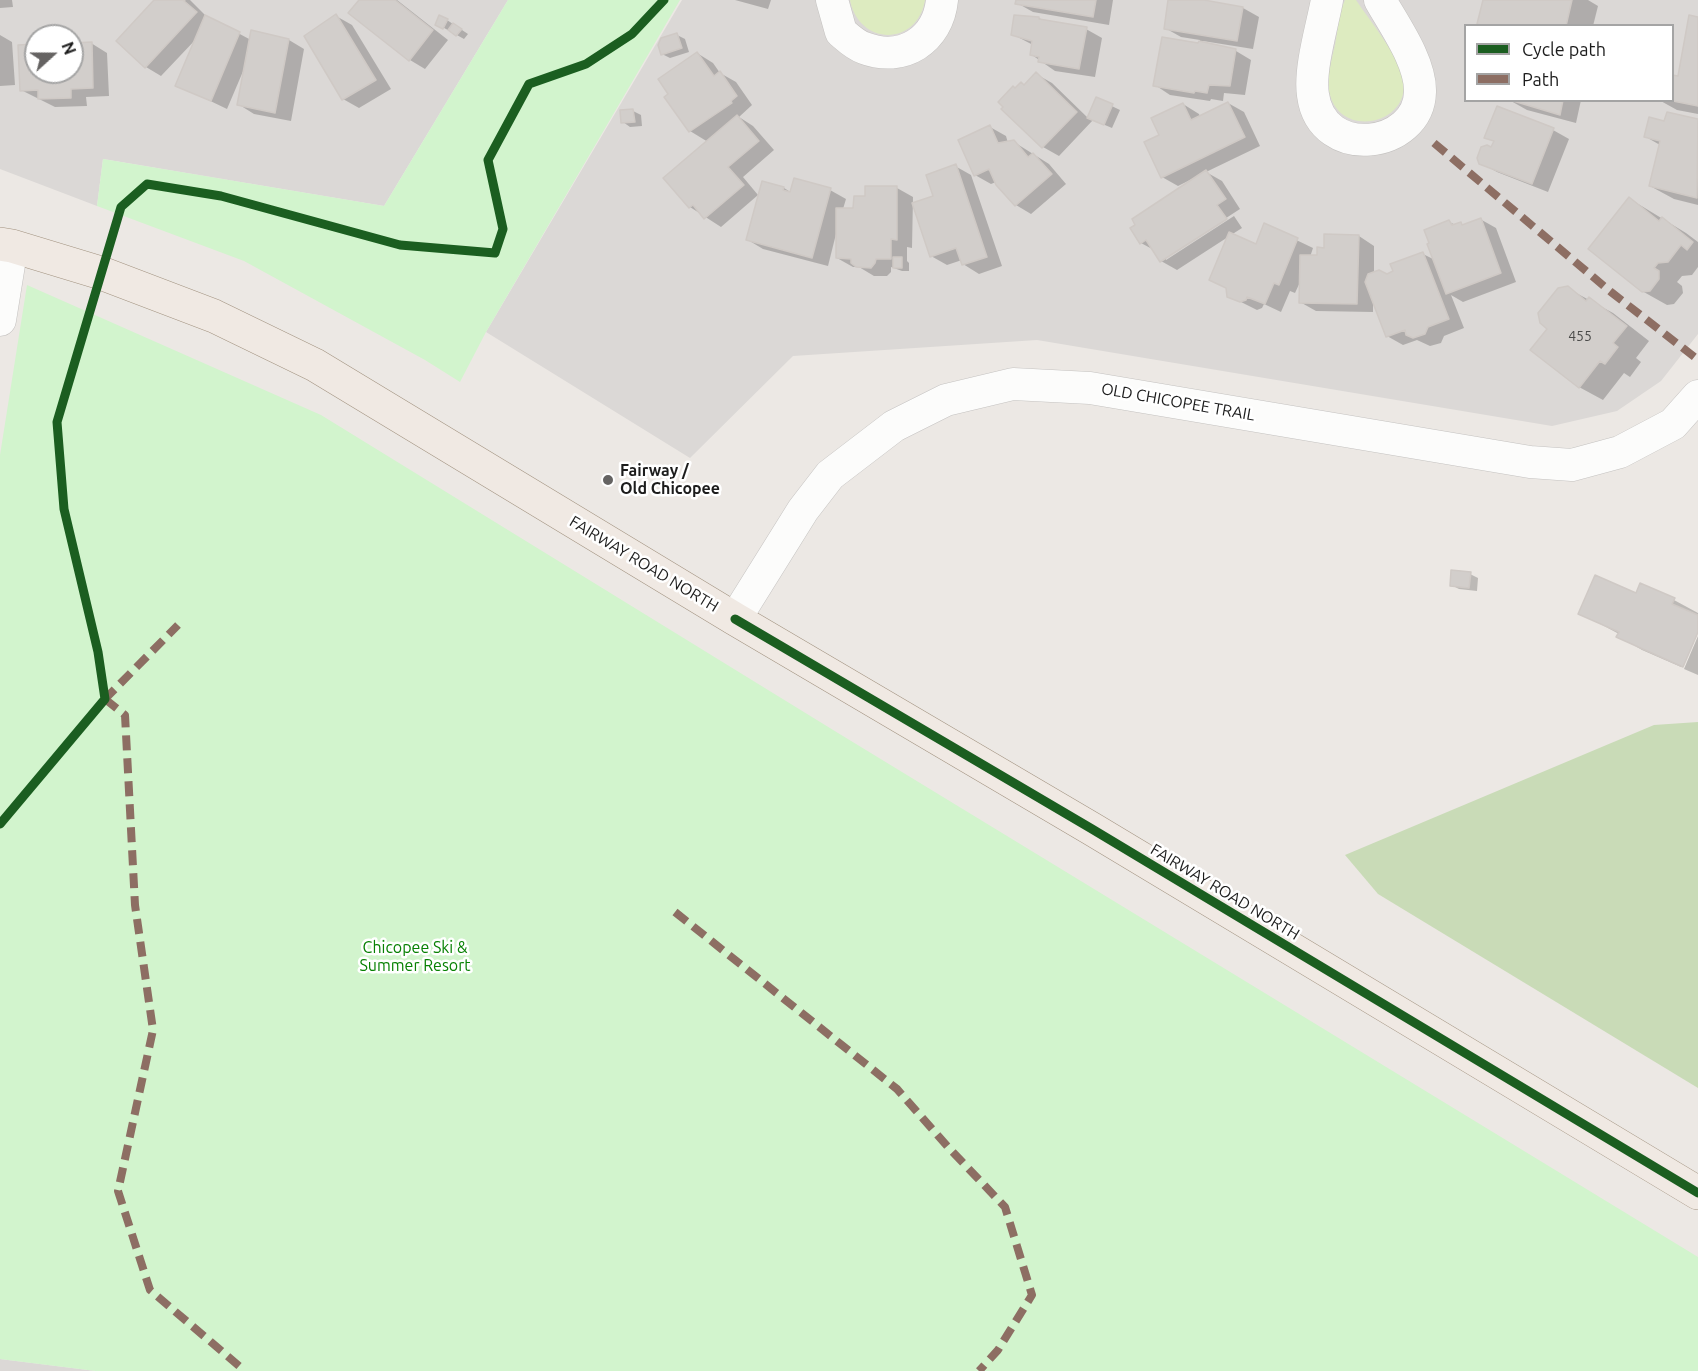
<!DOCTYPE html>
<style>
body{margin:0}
#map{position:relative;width:1698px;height:1371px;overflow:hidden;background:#ece8e4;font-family:Ubuntu,sans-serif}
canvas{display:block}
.legend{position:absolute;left:1464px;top:24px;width:210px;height:78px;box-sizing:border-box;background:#fff;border:2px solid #a4a4a4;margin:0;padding:8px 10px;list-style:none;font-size:18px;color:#1c1c1c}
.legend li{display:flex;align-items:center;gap:12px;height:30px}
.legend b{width:30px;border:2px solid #a4a4a4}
.north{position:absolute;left:24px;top:24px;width:60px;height:60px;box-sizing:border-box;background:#fff;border:2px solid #a4a4a4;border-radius:50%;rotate:69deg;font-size:16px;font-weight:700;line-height:24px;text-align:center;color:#1c1c1c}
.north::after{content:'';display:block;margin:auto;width:21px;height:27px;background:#656362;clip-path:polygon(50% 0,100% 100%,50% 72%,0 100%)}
</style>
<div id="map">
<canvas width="1698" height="1371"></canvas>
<ul class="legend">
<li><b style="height:8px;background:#1b5e20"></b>Cycle path</li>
<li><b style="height:8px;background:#8d6e63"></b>Path</li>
</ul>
<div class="north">N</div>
</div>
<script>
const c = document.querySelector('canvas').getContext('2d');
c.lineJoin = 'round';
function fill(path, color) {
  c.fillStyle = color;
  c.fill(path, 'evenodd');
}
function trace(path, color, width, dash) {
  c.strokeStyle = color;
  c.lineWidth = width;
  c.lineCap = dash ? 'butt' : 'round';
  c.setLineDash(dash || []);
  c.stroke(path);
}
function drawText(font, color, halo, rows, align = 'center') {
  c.font = font + ' Ubuntu,sans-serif';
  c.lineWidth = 5;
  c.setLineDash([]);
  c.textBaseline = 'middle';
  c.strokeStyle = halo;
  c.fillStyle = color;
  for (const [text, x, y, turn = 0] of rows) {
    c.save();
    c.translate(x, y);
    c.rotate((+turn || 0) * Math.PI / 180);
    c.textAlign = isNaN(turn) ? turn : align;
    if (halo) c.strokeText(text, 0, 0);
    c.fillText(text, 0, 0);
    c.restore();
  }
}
fill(new Path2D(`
 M0,0H508L384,206L103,159L97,206L0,169ZM36,36H72V72H36Z
 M682,0H1698V334L1661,381L1617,411L1552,426L1037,340L793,356L690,458L486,332ZM1466,26H1672V100H1466Z
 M0,1359L96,1371H0Z`), '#dbd8d6');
fill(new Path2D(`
 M850,0H925C917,47 859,46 850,0Z
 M1345,0H1356C1370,21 1398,55 1403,78C1413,125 1337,141 1329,90C1327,75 1332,59 1335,45C1338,30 1339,13 1345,0Z`), '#ddebc0');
fill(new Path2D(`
 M1698,722V1088L1378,894L1345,855L1654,725Z`), '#c9dbb7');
fill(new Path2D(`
 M508,0H680L486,332L460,382L425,360L244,261L97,206L103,159L384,206Z
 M27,285L321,415L838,733L1698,1257V1371H96L0,1359V455Z`), '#d2f4cd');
fill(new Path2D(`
 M0,0H12L13,7L0,8Z
 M156,0H190L206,16L251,40H289L304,49L291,121L254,114L238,104L244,69L227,109L177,85L197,38L161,76L146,67Z
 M361,0H397L448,40L425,69L410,60Z
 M735,0H771L768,9Z
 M1017,0H1113L1109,25L1033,12L1017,3Z
 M1170,0H1187L1243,8L1259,17L1253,49L1203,41L1202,43L1236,51L1251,60L1245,95L1224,93L1223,101L1211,99L1210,101L1170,95L1155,85L1200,45V40L1181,37L1165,28Z
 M1485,0H1588L1598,6L1593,26H1483Z
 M336,16L352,25L391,89L359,108L343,99Z
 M1039,18L1044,21L1086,29L1102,38L1095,77L1055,71L1032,55L1033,45L1012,34Z
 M1698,18V114L1677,110L1659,100H1672Z
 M447,20L468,34L464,39L437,24Z
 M0,35L12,42L15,85L0,86Z
 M677,35L685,39L689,52L670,58L662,54Z
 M91,43L107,53L109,96L86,97L87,106L55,107L21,90L36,45V72H72V44Z
 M697,53L713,63L720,73L736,82L752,105L739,117L753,126L774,150L743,177L758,195L721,227L690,207L666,178L708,142L690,131Z
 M1036,74L1052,83L1088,118L1097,99L1120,110L1112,128L1093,120L1059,156L1043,147L1016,90L1025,86Z
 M1581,100L1576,123L1527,110L1511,101Z
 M1228,103L1244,112L1260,146L1206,172L1222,181L1240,209L1166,257V260L1234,216L1242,228L1231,235L1257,246L1265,225L1313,248L1310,257H1318L1325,249L1359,236L1374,246V274L1387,275L1423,254L1435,260L1449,222L1456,225L1460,224L1464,226L1480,219L1496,228L1516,282L1463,302L1451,295L1464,328L1444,336L1441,343L1430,346L1417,340L1403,345L1387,336L1373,300V312L1316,311L1300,302L1301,280L1295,293L1290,291L1281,312L1264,304L1262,308L1257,310L1229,296L1228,289L1211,280L1228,237L1177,270L1161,261L1154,250L1141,243L1193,181L1192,179L1178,186L1162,177L1161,135L1183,104L1199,114L1200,117Z
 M1498,108L1553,130L1569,139L1548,192L1497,172L1481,163L1495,142L1486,137Z
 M633,111L641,115L642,126L630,127L623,122Z
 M1668,114L1698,121V205L1674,199L1650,186L1660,145L1646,137L1665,123Z
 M990,127L1006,136L1008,143L1014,142L1049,164L1066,184L1031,214L1016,205L996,182L991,184L975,175Z
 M955,166L971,175L1002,266L979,274L963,264L962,260L947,265L931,256L935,197Z
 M763,182L784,188L792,193L830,190L846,199L843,209L855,210L867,197V187L897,188L913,197L912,248L907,247V261L909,263V271H902L891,267V272L887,276H874L859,267H853L837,258L836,234L828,266L763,249L748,240Z
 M1630,199L1686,233L1698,242V267L1692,275L1682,276L1677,282L1682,286L1683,293L1674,304L1667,305L1642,291Z
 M1567,288L1613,313L1649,341L1636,358L1641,362L1630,377L1624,373L1603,400L1579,387L1549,329Z
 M1470,574L1478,578L1477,591L1459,589L1451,585Z
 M1641,585L1674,600L1698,613V628L1681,667L1642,650L1618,636L1619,634L1580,613L1637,595Z
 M1698,636V675L1684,669Z`), '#0003');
const building = new Path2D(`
 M154,0H185L184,1L197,12L145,68L116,41Z
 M359,0H395L433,30L409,61L348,13Z
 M1016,0H1096L1093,17L1015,4Z
 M1168,0H1204L1243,7L1237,41L1164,29Z
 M1483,0H1572L1566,26H1484L1477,24Z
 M336,14L376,80L342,100L304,36Z
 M205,15L240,32L211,101L175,86Z
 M439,15L448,19L443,29L435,25Z
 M1014,15L1039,17V19L1087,27L1079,69L1038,62L1039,57L1030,55L1032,41L1011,35Z
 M1689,15L1698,17V106L1668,100H1672V75L1678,76Z
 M453,23L462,29L456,36L448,30Z
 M251,30L289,39L275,113L237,105Z
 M677,33L682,48L661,55L658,45L661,38Z
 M1162,37L1198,43L1199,41L1236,49L1230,86L1209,85L1207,93L1195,91L1194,93L1153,86Z
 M92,42L93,88L71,89V98L38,99V90L20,91L18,45L36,44V72H72V43Z
 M697,52L714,76L720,71L737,96L731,101L732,103L689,132L664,97L668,94L658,79Z
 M1036,72L1077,112L1042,148L1001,109L1003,107L998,102L1013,86L1015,88L1021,82L1024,85Z
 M1096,97L1113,104L1104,125L1087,118Z
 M1510,100H1563L1560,115Z
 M1228,102L1245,137L1161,178L1144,142L1159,135L1151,118L1183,103L1191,120Z
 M1497,106L1554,128L1532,184L1479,164L1477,158L1481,147L1487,145L1491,147L1494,141L1484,138Z
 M633,109L635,122L621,123L620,110Z
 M1667,112L1698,119L1697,198L1649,186L1660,141L1644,137L1649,117L1664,121Z
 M737,115L759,141L728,167L744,185L704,219L693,205L689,208L663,178Z
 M990,125L998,143L1014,140L1028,157L1033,153L1052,174L1015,206L996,185L989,169L974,176L958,140Z
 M956,164L987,257L962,265L956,248L930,257L912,203L933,196L926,175Z
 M1206,170L1226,199L1217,205L1227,219L1160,262L1146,240L1140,244L1130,228L1135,225L1132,219Z
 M794,178L831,188L812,258L746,240L762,181L784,187L783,190L790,192Z
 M865,186H897V240L891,239V259H876L875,263L871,268L856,267L851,263V259L836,258V208H853L854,196H865Z
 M1629,197L1659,221L1662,217L1693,242L1687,250L1681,245L1668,262L1658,263L1654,268L1659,271V279L1650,291L1642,292L1588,249Z
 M1481,218L1501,273L1446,294L1427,244L1429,243L1424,230L1449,220L1452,225L1461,222L1462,225Z
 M1264,223L1298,238L1279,285L1274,283L1265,304L1247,297L1246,300L1240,302L1227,297L1226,288L1209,280L1229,232L1256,244Z
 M1324,234L1359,235L1357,304L1299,303L1300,255H1317V247L1324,248Z
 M1423,252L1449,319L1428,327L1425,334L1413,338L1406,335L1405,330L1386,337L1365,282L1368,274L1379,270L1387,274L1393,271L1390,264Z
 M893,257H902V268H893Z
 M1568,286L1586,301L1589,297L1627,326L1613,343L1618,347L1605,364L1600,361L1579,388L1530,350L1547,329L1540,323L1538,313L1558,288Z
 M1451,570L1471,572L1469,588L1450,586Z
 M1595,575L1636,593L1640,583L1675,598L1672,604L1698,615V632L1683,667L1616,637L1619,632L1578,614Z`);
fill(building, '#d2cecb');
trace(building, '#cfc9c5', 1.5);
const minor = new Path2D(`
 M832,0L841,32C848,38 855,45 864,48C903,63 938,40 942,0
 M1327,0C1322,27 1309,69 1313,95C1322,162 1419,148 1420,92C1421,62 1394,25 1380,0
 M0,320L12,246
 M735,619L803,510L830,475L894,426L946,400L1013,384L1090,388L1530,462L1572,465L1620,452L1673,424L1698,396`);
const major = new Path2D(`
 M0,244L12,246L101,273L214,316L315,365L735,619L1092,829L1698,1193`);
trace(minor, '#c4c2c0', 33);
trace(major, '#a29381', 34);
trace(minor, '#fcfcfb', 32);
trace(major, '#f0e9e3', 33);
trace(new Path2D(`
 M1434,143L1611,292L1697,359
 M105,699L125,715L135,905L153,1030L118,1191L150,1290L245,1371
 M104,700L178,625
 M675,912L897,1089L948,1147L1005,1207L1032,1295L998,1350L979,1371`), '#8d6e63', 8, [15, 8]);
trace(new Path2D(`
 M735,619L1092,829L1698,1193
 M0,824L105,699L98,652L64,509L57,422L121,207L147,184L221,196L400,245L495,253L503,229L488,160L529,84L586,64L632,34L664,0`), '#1b5e20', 9);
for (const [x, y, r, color] of [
 [608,480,6,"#656362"]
]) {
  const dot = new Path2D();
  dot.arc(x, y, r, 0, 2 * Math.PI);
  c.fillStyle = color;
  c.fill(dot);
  trace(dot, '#fff', 2);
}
drawText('14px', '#4a4a49', null, [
 ["455",1580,336]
]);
drawText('16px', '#1c1c1c', '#fff', [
 ["OLD CHICOPEE TRAIL",1178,402,10],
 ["FAIRWAY ROAD NORTH",644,564,31],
 ["FAIRWAY ROAD NORTH",1225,892,31]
]);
drawText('bold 16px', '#1c1c1c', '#fff', [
 ["Fairway /",620,471],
 ["Old Chicopee",620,489]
], 'left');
drawText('16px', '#078103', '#fff', [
 ["Chicopee Ski &",415,948],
 ["Summer Resort",415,966]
]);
</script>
